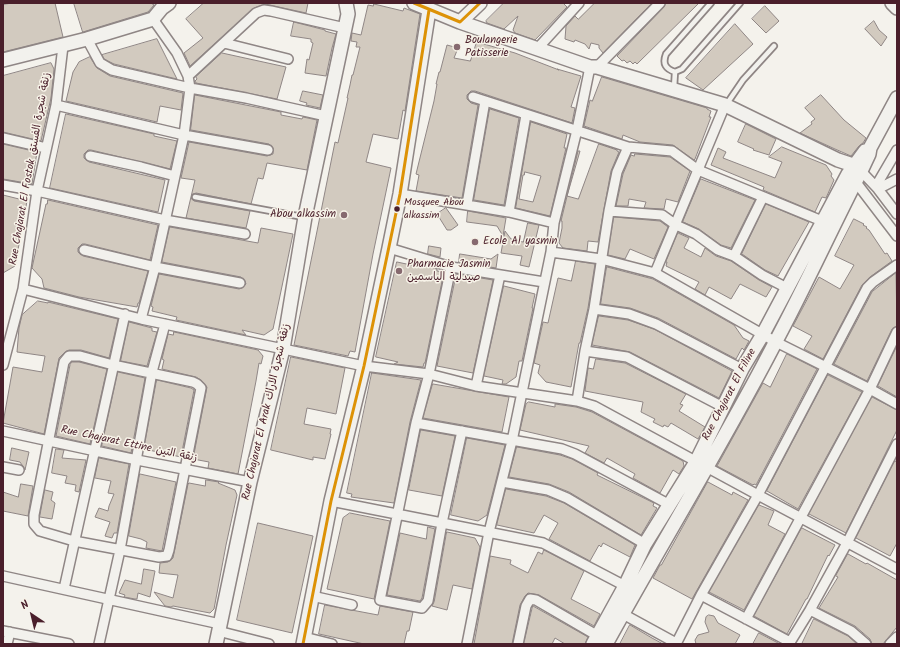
<!DOCTYPE html>
<meta charset="utf-8">
<style>
body{margin:0}
#map{position:relative;width:900px;height:647px;overflow:hidden;background:#f4f2ec;font-family:Kalam,sans-serif}
canvas{display:block}
.frame{position:absolute;inset:0;border:4px solid #4a1f2b;pointer-events:none}
.north{position:absolute;left:12px;top:595px;width:40px;height:40px;-webkit-text-stroke:3px #f7f3e8;paint-order:stroke;rotate:325deg;font-size:11px;font-weight:700;line-height:16px;text-align:center;color:#4a1f2b}
.north::after{content:'';display:block;margin:auto;width:14px;height:18px;background:#4a1f2b;clip-path:polygon(50% 0,100% 100%,50% 72%,0 100%)}
</style>
<div id="map">
<canvas width="900" height="647"></canvas>
<div class="frame"></div>
<div class="north">N</div>
</div>
<script>
const c = document.querySelector('canvas').getContext('2d');
c.lineJoin = 'round';
function fill(path, color) {
  c.fillStyle = color;
  c.fill(path, 'evenodd');
}
function trace(path, color, width, dash) {
  c.strokeStyle = color;
  c.lineWidth = width;
  c.lineCap = dash ? 'butt' : 'round';
  c.setLineDash(dash || []);
  c.stroke(path);
}
function drawText(font, color, halo, rows, align = 'center') {
  c.font = font + ' Kalam,"Playpen Sans Arabic",sans-serif';
  c.lineWidth = 3;
  c.setLineDash([]);
  c.textBaseline = 'middle';
  c.strokeStyle = halo;
  c.fillStyle = color;
  for (const [text, x, y, turn = 0] of rows) {
    c.save();
    c.translate(x, y);
    c.rotate((+turn || 0) * Math.PI / 180);
    c.textAlign = isNaN(turn) ? turn : align;
    if (halo) c.strokeText(text, 0, 0);
    c.fillText(text, 0, 0);
    c.restore();
  }
}
const building = new Path2D(`
 M12,3H55L63,37L3,52V5Z
 M74,3H151L154,5L148,12L83,32Z
 M204,3H308L306,13L265,4L254,8L190,66L184,53L203,38L186,19Z
 M504,3H563L567,7L535,40L515,33L513,30L518,16L504,29L487,23L486,21Z
 M595,3H652L603,53L599,48V45L591,43L589,49L585,44L575,40L574,42L565,39L566,26L575,16L578,19Z
 M666,3H699L637,64L635,62L633,64L630,61L627,63L624,60L622,61L617,56L664,7Z
 M374,4L403,11L404,8L420,14L405,111L403,110L398,139L373,134L366,162L391,168L373,254L355,352L350,351L348,356L294,345L335,142L338,143L348,98H347L350,85L352,75H353L360,47H356L357,42L351,41L352,33L361,35L368,5L373,6Z
 M765,6L779,21L766,33L752,19Z
 M874,21L879,30L887,37L881,46L865,29Z
 M294,22L325,30V31L336,34L332,48L326,76L305,73L307,59L309,60L313,43L311,42V39L291,36Z
 M735,24L753,44L703,90L686,78Z
 M157,39L177,79L114,64L104,59L102,55Z
 M477,42L515,53L559,70L557,69L581,76L571,107L575,108L572,123L475,91H471L467,95V99L471,103L478,105L462,198L416,191L419,175L416,174L434,101L437,84H436L439,72H440L447,45L458,48L454,58L470,61Z
 M222,53L286,67L277,99L196,83L195,81L197,79L196,77Z
 M90,57L97,68L110,76L183,93L181,110L160,106L157,122L66,101L73,72L79,62Z
 M51,63L54,69L51,98L41,141L3,132V76Z
 M602,77L707,108V109L711,111L709,117H711L695,159L694,160L673,145L640,142L623,135L622,139L584,126L590,100L592,101Z
 M303,91L323,95L320,108L306,105L307,103L300,101Z
 M195,95L281,112V115L302,119L303,117L317,120L307,170L267,163L263,179L258,178L251,204L196,193L192,195V199L194,201L250,211L246,228L186,218L195,180L181,178L189,142L267,156L273,154V148L269,144L191,130Z
 M821,95L844,120L866,138L863,143L859,146L851,156L835,149L800,133L812,124L811,122L815,119L805,108Z
 M490,109L519,118L504,205L474,200Z
 M66,114L154,134V136L177,141L170,169L91,150H88L84,154V158L89,162L165,180L158,212L50,188Z
 M531,122L567,134L564,148H566L550,216L516,208ZM525,172L541,176L533,202L519,199L523,175H524Z
 M746,124L776,139L769,155L753,150L754,149L738,142Z
 M3,144L37,152L32,184L3,179Z
 M599,144L617,150V151L619,152L611,171L598,242L588,241L587,251L563,248L559,243L562,228V221H561L578,151H580L567,196L578,199Z
 M782,147L826,165L832,174L831,176L834,180L826,198L822,197L815,212L763,190L764,187L711,165L718,148L726,152L723,158L775,178L782,162L769,157Z
 M635,154L670,157L690,171L678,202L666,199L664,209L644,208L646,202L629,199L628,206H616L623,174L631,155L634,156Z
 M701,179L755,200L731,248L721,245L699,229L683,222Z
 M3,195L27,201L15,266L3,273Z
 M48,200L158,225L150,260L85,244H82L78,248V252L83,256L148,271L139,303H138L137,307L79,297L44,288L42,279L32,268L46,204H47Z
 M766,204L809,222L778,276L765,270L742,254Z
 M446,208L458,225L451,230H447L437,214Z
 M468,211L506,218L503,236L497,226L467,222Z
 M614,217L660,221L668,227L654,259L630,249L625,259L608,255Z
 M854,219L864,224L863,225L867,227L866,228L869,230L885,254L887,253L892,261L870,277L862,285L823,359L804,349L812,336L793,326L819,277L840,289L854,265L835,256Z
 M528,223L539,225L529,267L520,265L522,256L501,253L505,231L511,239L523,242Z
 M170,227L258,243L261,228L293,234L273,329L264,335L242,330L246,335L176,320L177,317L152,311L153,307L151,306L159,274L239,289L242,288L246,284L245,281L241,277L162,262Z
 M678,233L689,238L684,248L701,257L705,248L716,256L731,261L759,280L772,287L766,297L740,284L731,299L709,287L705,295L695,289L699,282L666,266L667,262H666Z
 M429,246L441,248L440,257L428,254Z
 M460,254L491,259L498,254L496,268L459,262Z
 M576,261L595,264L588,308L580,343H579L571,387L546,382L538,373L540,365L534,363L543,322L548,323L558,278L571,281Z
 M397,262L425,268V265L437,269V271L444,272L425,363H424L423,367L394,364L398,362L376,357Z
 M607,267L653,279L734,325L743,338L749,341L744,350L742,348L736,359L658,318L630,308L601,304Z
 M896,273L897,326L892,329L867,381L834,364L872,292Z
 M457,274L493,280L473,373L437,366L456,275Z
 M504,286L535,294L532,308H533L522,361H519L516,377L506,384H502L503,380L484,376Z
 M38,301L48,303V302L118,319L109,358L81,350H69L65,352L59,358L44,434L3,423L13,367L42,372L45,356L17,352L19,328L22,315Z
 M599,316L628,320L654,329L732,371L719,398L630,352L592,345Z
 M129,322L152,328V331L157,332L147,366L121,361Z
 M174,332L258,350L263,356L261,364L259,363L256,381L238,474L208,468L209,462L193,459L207,387L201,380L196,377L162,369L164,360L162,359L168,334L173,335Z
 M897,346V397L878,386Z
 M787,354L817,369L756,485L754,484L753,485L717,466L763,383L770,387Z
 M291,357L345,368L336,414L307,408L304,424L331,429L330,434H331L325,459L313,457V460L271,450Z
 M596,359L625,363L686,394L680,404L683,405L679,411L705,427L698,439L671,423L668,427L664,425L663,427L653,422L655,419L641,412L643,402L585,391L588,368L593,369Z
 M72,362H79L107,369L90,444L56,436L70,365Z
 M118,372L145,378L131,453L102,446Z
 M372,373L421,380L410,422L394,503L351,497L352,494L347,493Z
 M828,375L862,392L798,509L767,491Z
 M157,380L191,388L194,390L181,457L144,449Z
 M433,384L509,397L502,432L423,418Z
 M872,397L897,410V430L846,533L809,514Z
 M529,402L555,407V404L576,407L592,412L683,461L684,466L679,474L673,470L660,493L633,478L635,474L607,458L604,463L585,453L589,446L520,430L526,404Z
 M421,430L455,436L442,496L409,490Z
 M467,438L505,445L487,515L478,521L451,515Z
 M517,447L560,455L572,459L598,473L597,475L654,503L653,506L657,508L641,535L569,492L549,484L509,477Z
 M12,448L29,452L25,470L24,468L20,462L10,460Z
 M56,449L64,450L62,458L86,460L79,492L75,491L76,485L65,483L67,476L52,473Z
 M99,458L129,464L117,533H114L112,538L105,536L110,522L95,517L99,508L108,511L109,506L114,494L108,493L111,481L95,478Z
 M895,461L897,462V543L890,556L856,538Z
 M140,474L176,482L162,551L146,548L147,542L141,539L129,536Z
 M206,480L219,482L218,483L235,490L237,495L226,545L214,609L210,613L173,606L171,607L165,606L154,592L173,598L178,575L159,573L160,563L168,562L173,558L188,484L189,483L205,486Z
 M708,482L732,495L733,492L748,500L692,599L653,578L660,565H661Z
 M21,484L33,486L28,516L3,511V492L18,497Z
 M506,489L546,496L564,503L635,545L630,557L603,543L601,547L599,545L590,561L549,539L558,523L544,515L534,533L497,525Z
 M45,490L53,492L51,500L55,503L52,519L40,517Z
 M759,505L774,511L768,525L785,534L744,610L709,592Z
 M350,513L390,521L374,599L327,589L343,518Z
 M258,523L313,536L292,633L237,620Z
 M428,527L435,529L422,598L420,601L387,595L400,533L426,539Z
 M802,528L835,545L829,556L828,555L807,599H806L787,634L754,616Z
 M447,532L475,538L480,547L472,589L453,585L447,610L432,606L434,602Z
 M544,550L584,571L571,599L600,614L594,626L539,595L528,593L525,596L520,605L512,644H474L490,556L511,560L510,564L528,573L538,552L542,554Z
 M848,554L866,564L867,563L897,580V627L883,644H872L870,639L855,626L819,608L838,577L836,576Z
 M144,569L155,571L150,597L138,593L137,599H135L124,597L125,595L119,593L125,580L141,584Z
 M325,605L378,615L380,606L413,612L409,631H407L404,644H364L319,634Z
 M533,606L588,637L585,644H565L555,638L552,644H524Z
 M709,615L714,616L718,623L740,635L735,644H696L695,640L698,635L709,632L705,622L706,617Z
 M814,619L848,636L857,644H802Z
 M630,625L652,638L663,644H620Z
 M759,633L778,643V644H753Z`);
fill(building, '#d2cabf');
trace(building, '#8f8685', 1);
const lane = new Path2D(`
 M711,3L666,54C662,64 666,69 675,72L682,69L740,3
 M674,88L675,72
 M726,105L743,80L774,46
 M195,197L303,217`);
const street = new Path2D(`
 M87,39L100,63L112,70L190,88L246,98L326,116
 M224,43L288,59
 M537,49L579,3
 M597,67L660,3
 M188,76L256,13L264,10L271,11L345,28
 M473,97L628,147L672,151L698,170L822,221
 M56,105L184,135L268,150
 M3,138L46,148
 M90,156L141,167L175,176
 M861,171L878,189L897,214
 M855,181L897,236
 M3,185L37,191L165,220L245,234
 M876,186L897,150
 M878,189L897,179
 M400,194L509,212L554,223
 M467,204L485,101
 M609,211L662,215L676,225L696,234L718,250L734,256L762,275L787,288
 M509,212L526,115
 M389,248L451,267L544,282
 M84,250L155,267L240,283
 M551,252L601,259L655,273L776,342L870,389L897,404
 M734,256L763,197
 M451,267L429,374L416,423L380,600L422,608L428,601L442,523L462,431
 M655,273L725,105
 M23,289L141,319L364,366L429,374L476,386L577,401L594,406L758,495L897,569
 M594,309L629,314L656,324L742,369
 M141,319L155,267L184,135L190,88L188,76L177,53L153,19
 M585,351L627,357L723,407
 M69,356H80L113,365L193,382L197,384L201,388L169,550L167,556L159,557L74,541L40,531L34,524V515L64,362Z
 M3,365L23,289L37,191L56,105L63,46
 M476,386L500,275
 M577,401L585,351L594,309L609,211L617,172L628,147
 M416,423L562,449L575,454L670,505
 M3,431L137,460L250,482
 M3,467L19,470
 M502,482L548,490L567,498L645,544
 M331,501L543,543L629,588
 M3,576L220,624
 M64,589L125,314
 M701,595L790,642
 M312,596L352,605
 M810,610L851,631L866,644
 M623,614L676,643
 M746,619L870,389L897,332
 M3,631L69,644
 M218,631L269,644
 M304,637L332,644
 M7,644L10,632
 M99,644L120,550L152,372L165,324
 M467,644L489,532L512,441L551,252L554,223L577,130L590,67
 M518,644L526,606L530,599L536,600L598,636
 M676,644L701,595L758,495L867,288L873,282L897,265
 M789,644L810,610L847,543L897,444
 M890,644L897,637`);
const secondary = new Path2D(`
 M414,3L460,22L590,67H597L725,105L838,160L853,165L860,170
 M892,3L897,8
 M460,22L480,3
 M3,60L87,39L153,19L162,8L169,3
 M216,644L250,482L283,349L305,217L348,14L346,3
 M303,644L331,501L364,366L389,248L400,194L429,10
 M593,644L625,586L645,544L696,462L742,369L763,334L848,174L865,151
 M606,644C662,542 723,444 776,341C806,285 832,227 861,171L869,154L870,148L897,98`);
trace(lane, '#8f8685', 8);
trace(street, '#8f8685', 12);
trace(secondary, '#8f8685', 16);
trace(lane, '#f2f1ed', 4.5);
trace(street, '#f2f1ed', 9);
trace(secondary, '#f2f1ed', 13);
trace(new Path2D(`
 M414,3L460,22L480,3
 M303,644L331,501L364,366L400,194L429,10`), '#dd9206', 3);
for (const [x, y, r, color] of [
 [457,47,4,"#86696f"],
 [397,209,3.5,"#4a1f2b"],
 [344,215,4,"#86696f"],
 [475,242,4,"#86696f"],
 [399,271,4,"#86696f"]
]) {
  const dot = new Path2D();
  dot.arc(x, y, r, 0, 2 * Math.PI);
  c.fillStyle = color;
  c.fill(dot);
  trace(dot, '#f7f3e8', 1.5);
}
drawText('10px', '#4a1f2b', '#f7f3e8', [
 ["Mosquee Abou",404,203],
 ["alkassim",404,216]
], 'left');
drawText('11px', '#4a1f2b', '#f7f3e8', [
 ["Boulangerie",465,41],
 ["Patisserie",465,54],
 ["Abou alkassim",336,215,"right"],
 ["Ecole Al yasmin",483,242],
 ["Pharmacie Jasmin",407,265],
 ["صيدلية الياسمين",407,278]
], 'left');
drawText('11px', '#4a1f2b', '#f7f3e8', [
 ["Rue Chajarat El Fostok زنقة شجرة الفستق",31,169,-80],
 ["Rue Chajarat El Filine",730,395,-62],
 ["Rue Chajarat El Arak زنقة شجرة الاراك",267,412,-77],
 ["Rue Chajarat Ettine زنقة التين",129,445,12]
]);
</script>
